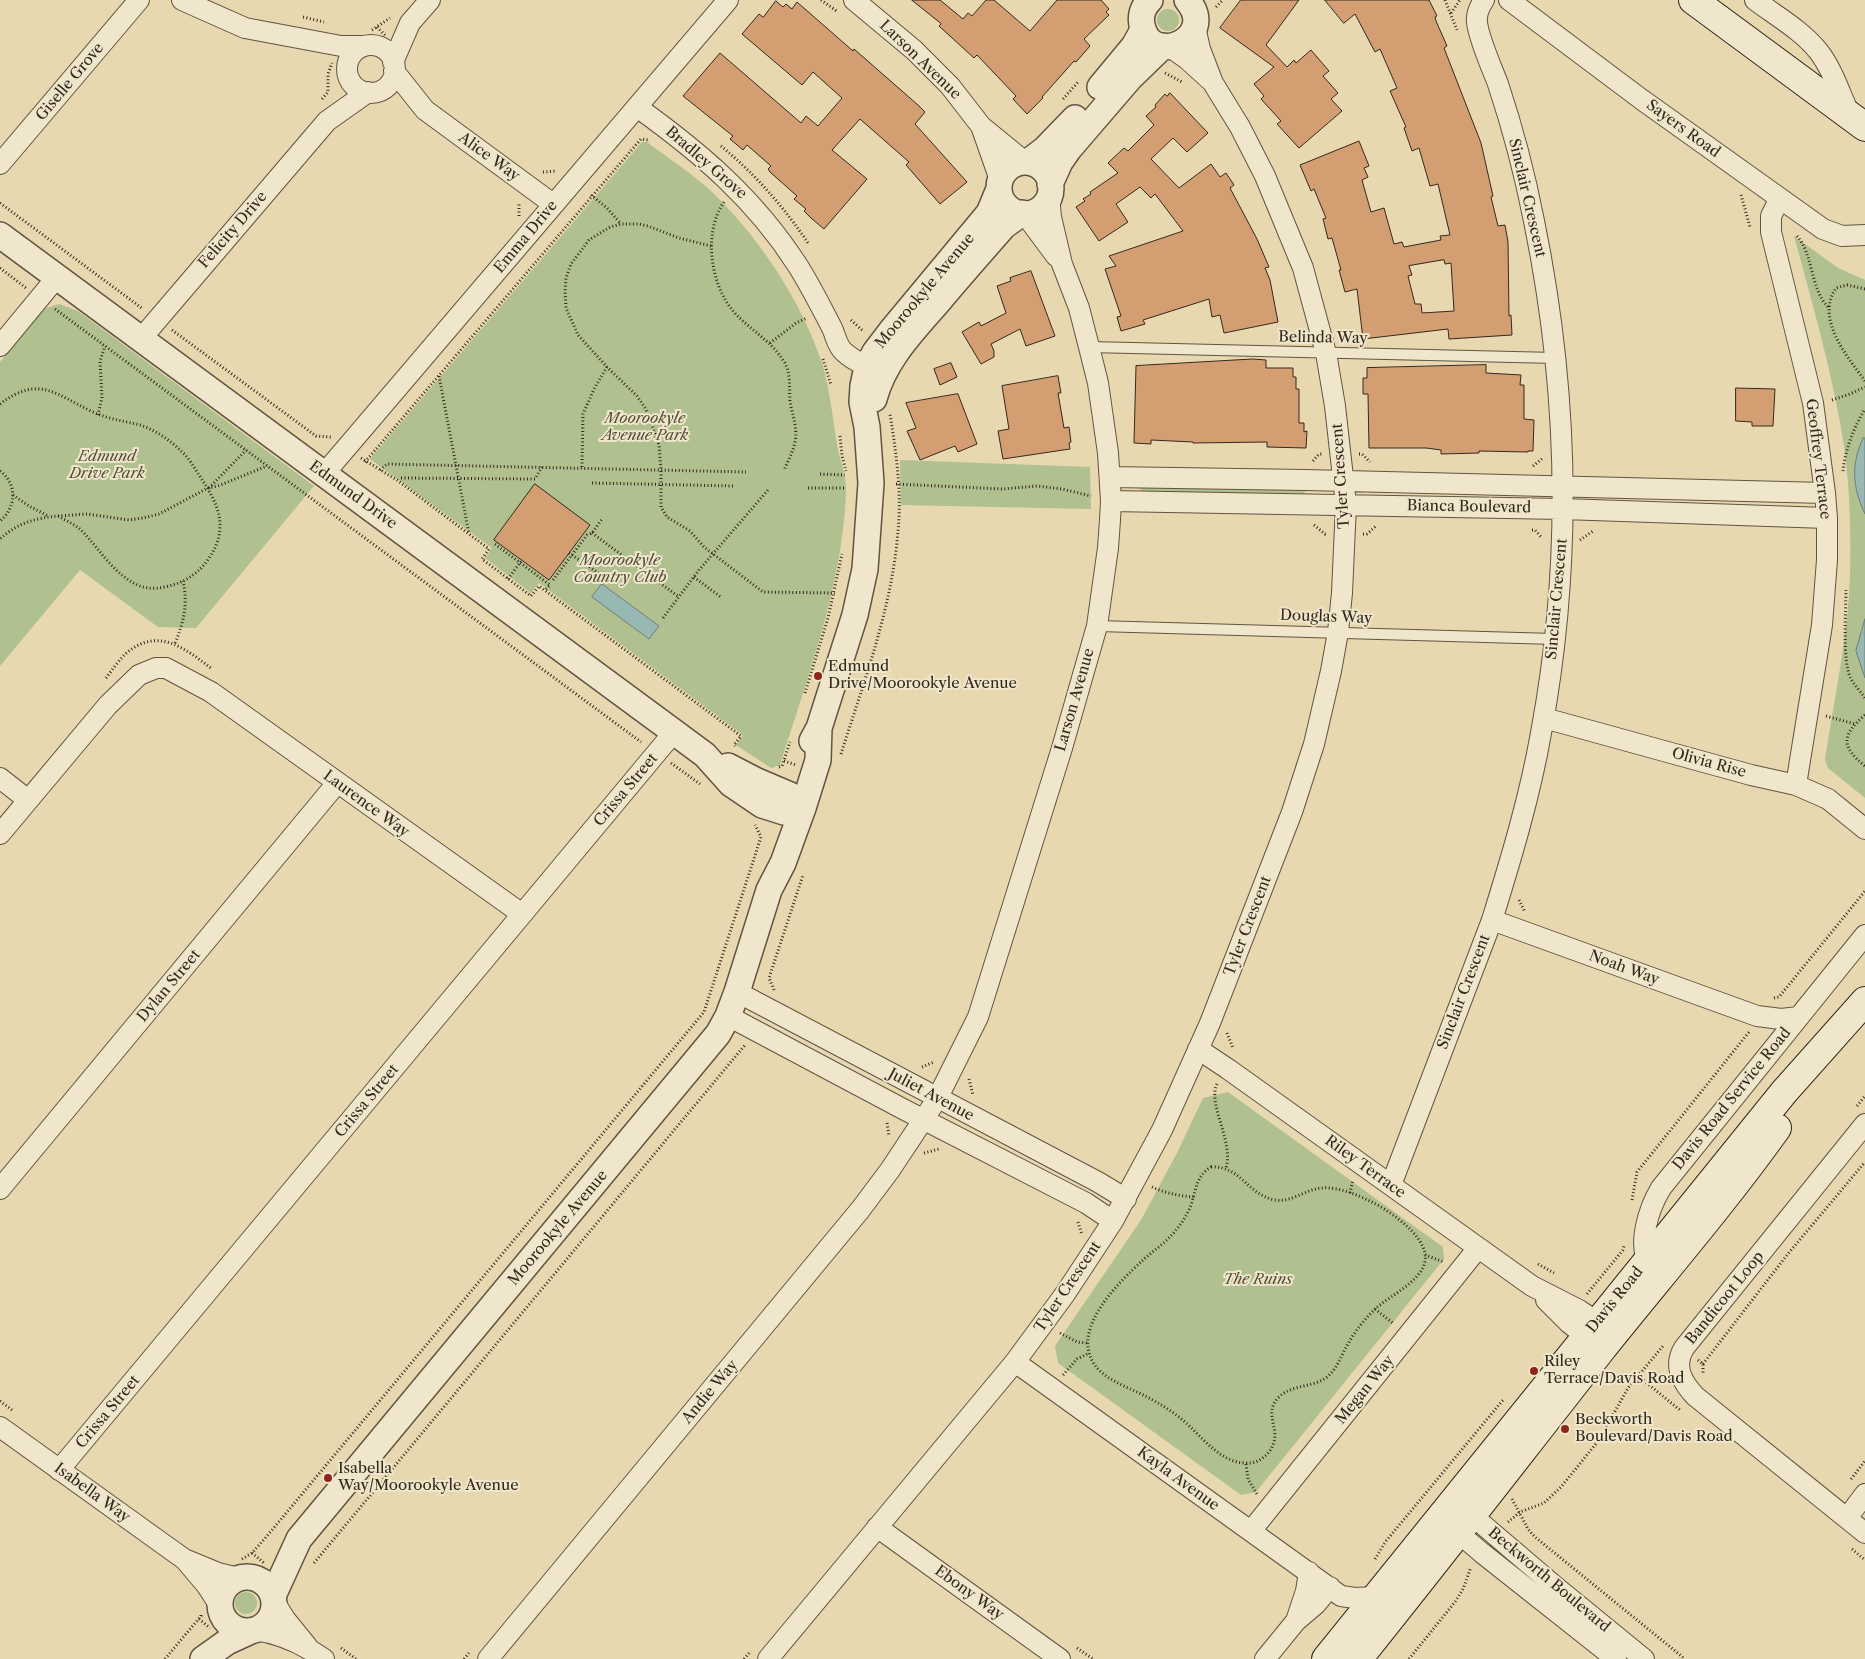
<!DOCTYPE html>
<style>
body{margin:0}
canvas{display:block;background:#e7d8af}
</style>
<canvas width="1865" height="1659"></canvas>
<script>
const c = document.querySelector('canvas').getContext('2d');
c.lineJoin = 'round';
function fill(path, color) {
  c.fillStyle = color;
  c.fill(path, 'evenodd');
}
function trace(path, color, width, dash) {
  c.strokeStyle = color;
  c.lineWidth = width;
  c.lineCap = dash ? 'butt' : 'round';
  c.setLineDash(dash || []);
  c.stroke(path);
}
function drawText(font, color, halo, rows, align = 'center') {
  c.font = font + ' "Libre Caslon Text",serif';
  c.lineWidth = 4;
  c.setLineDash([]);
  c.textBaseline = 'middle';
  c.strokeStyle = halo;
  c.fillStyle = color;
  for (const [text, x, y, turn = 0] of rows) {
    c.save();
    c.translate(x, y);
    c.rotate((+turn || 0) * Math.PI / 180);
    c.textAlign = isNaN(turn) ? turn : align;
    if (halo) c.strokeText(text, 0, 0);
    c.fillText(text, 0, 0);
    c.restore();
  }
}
fill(new Path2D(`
 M1157 20a11 11 0 1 1 22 0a11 11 0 1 1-22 0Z
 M642,142H647C668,158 690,172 710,190C758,236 799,297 821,360C829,385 832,412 836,438C838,457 847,474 846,493C842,587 808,676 780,765L771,768L736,745L743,735L539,583L531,593L485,558L492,548L370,459Z
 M1794,236L1838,268L1865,280V798L1828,768L1825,760C1834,699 1848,637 1850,575C1851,533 1850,488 1844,446C1833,375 1813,306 1794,236Z
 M59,304L78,311L314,486L196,628L158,627L80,570L0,666V362L40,314L46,308Z
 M900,460L1090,467L1091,509L901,505Z
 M1141,486L1305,488L1304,497L1143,493L1140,489Z
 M1228,1092L1443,1247L1444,1259L1256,1492L1241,1495L1058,1363L1055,1346L1141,1220L1177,1153L1203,1098Z
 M235 1603a11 11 0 1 1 22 0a11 11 0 1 1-22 0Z`), '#b1c08f');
const water = new Path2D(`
 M1863,438H1865V514C1852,486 1851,465 1863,438Z
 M602,584L659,626L649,639L592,597Z
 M1865,619V678L1856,651Z`);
fill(water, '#98b8b3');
trace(water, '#707e77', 1);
const building = new Path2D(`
 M912,0H940L963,19L968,13L972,16L986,0H994L1030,31L1057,0H1101L1109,9L1106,12L1109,15L1084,39L1090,46L1076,62L1074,61L1042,97L1043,98L1027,114L1013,99L1016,96L977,55L974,58L939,26L941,24Z
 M1241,0H1299L1266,45L1287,67L1294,60L1296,63L1311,50L1329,71L1323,76L1338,93L1331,99L1342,111L1299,148L1277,124L1281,121L1261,99L1264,96L1254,84L1274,67L1220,28Z
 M1325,0H1429L1437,16L1435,17L1436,21L1447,46L1444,48L1481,143L1493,196L1491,197L1498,226L1505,225L1508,242L1509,316L1511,315L1512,335L1449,339L1448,329L1363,339L1357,289L1345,292L1339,270H1341L1332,238L1328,239L1323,219L1326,218L1314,189L1311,191L1300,165L1359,141L1369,166L1364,168L1368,177L1362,180L1371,212L1384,208L1394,244L1402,242L1404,247L1441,240L1440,236L1450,235L1438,184L1430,186L1419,148L1412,151L1404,128L1406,127L1390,91L1397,88L1380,49L1375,52L1355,14L1344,23ZM1444,260L1445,264L1451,263L1454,311L1422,313L1421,304H1415L1408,276L1412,275L1409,266Z
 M776,1L783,7L786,4L792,9L797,2L853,51L854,49L918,105L925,112L915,124L967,182L940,204L906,165L909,162L860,119L832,150L867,179L824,229L811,218L804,211L806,209L794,199L797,196L770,172L768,169L771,166L747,145L743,150L730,139L733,136L683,96L720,53L801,123L806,116L818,126L842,98L813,72L802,85L742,34L759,14L763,17Z
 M1170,93L1208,133L1187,152L1173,138L1151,159L1179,188L1211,164L1220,177L1226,173L1234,185L1230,188L1257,239L1269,267L1265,268L1270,280L1278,322L1224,333L1220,315L1212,317L1209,299L1143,320L1145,324L1121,331L1117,317L1121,316L1105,269L1116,266L1109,256L1183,231L1155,194L1151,198L1140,187L1116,204L1128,222L1099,241L1076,207L1085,201L1083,199L1091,194L1090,192L1118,173L1108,163L1124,148L1128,151L1154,125L1146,116L1156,107L1155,105L1165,94L1167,96Z
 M1031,271L1055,336L1026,346L1020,329L991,344L994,351V357L981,364L962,332L979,322L981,326L1006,313L997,286L1011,281L1010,278Z
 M1253,359L1266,360V368H1293V377H1296V389H1299V423H1304V432L1307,431L1306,448L1267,447V442L1193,443V442L1151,440V444L1134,443L1136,366Z
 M951,363L957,377L940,385L934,369Z
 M1486,365V373L1521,375L1520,385H1524V419L1534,420L1533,451H1528V452L1479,451V453L1441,454V450L1426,448H1369L1368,394H1363V378H1367V368Z
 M1058,376L1061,393H1058L1064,428L1069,427L1071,442L1069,443L1070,449L1003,459L998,431L1009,429L1002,386Z
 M1736,388L1775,389L1773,426H1752V422L1736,421Z
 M958,394L977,444L958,452L955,446L920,460L907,431L916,428L906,403Z
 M535,484L590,525L549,580L494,540Z`);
fill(building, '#d49e73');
trace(building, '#35281e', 1);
const service = new Path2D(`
 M1089,347L1556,358
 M1097,626L1555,639`);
const minor = new Path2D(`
 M182,0L245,28L341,46H363
 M854,0L914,50L950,86L981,126L1025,162
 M1509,0L1641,99L1823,229L1842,236L1865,235
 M1755,0C1776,16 1803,31 1819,52C1833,70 1840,94 1850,115
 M347 69a24 24 0 1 1 48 0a24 24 0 1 1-48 0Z
 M1170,47L1187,59L1210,80
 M393,62L410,23L430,0
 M394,71L425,110L553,204
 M637,107C701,153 755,199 798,266C810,285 820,305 831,326C836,335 836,345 844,352C855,362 868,367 882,368
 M981,126L1000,180
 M0,164L139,0
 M1780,198L1771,216V232L1813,403L1825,493L1827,518V560L1822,625L1796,785
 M1024,213L1056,256
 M140,340L327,121L368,92
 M0,346L57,277
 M324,474L728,0
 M1110,477L1306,480L1825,493
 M1111,501L1563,509L1827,518
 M1544,718L1751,775L1796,785L1828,799L1865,829
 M0,778L28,800
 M0,834L108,705L139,675L156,668H166L211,692L522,914
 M1492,920L1757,1016L1781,1019L1799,1017
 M737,992L1098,1182L1126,1199
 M728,1016L903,1109L1086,1203L1113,1221
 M1198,1049L1228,1069L1532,1286L1579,1310L1609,1330
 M1865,1124L1684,1348C1673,1366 1682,1382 1695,1396L1865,1533
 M1391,1185L1492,920C1511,859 1530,796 1541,733C1573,561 1569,392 1534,221C1525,175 1513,129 1498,84C1492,68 1478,37 1477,22C1476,14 1480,6 1484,0
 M0,1189L337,783
 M1652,1268C1635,1248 1649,1208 1661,1188L1865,935
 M1546,1300L1569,1323L1597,1345
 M1015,1362L1341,1596L1355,1598L1376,1597
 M0,1427L184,1559L218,1573L238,1578
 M59,1470L674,732
 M1461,1506L1556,1587L1644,1659
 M1847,1518L1865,1494
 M1448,1524L1482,1553L1616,1659
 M877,1527L1060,1659
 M1251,1531L1478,1248
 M186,1561L207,1586L220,1606
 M274,1601L285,1619L307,1646
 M1296,1621L1306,1591L1309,1572
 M255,1630C280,1634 303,1644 324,1659
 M488,1659L860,1210L890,1170L937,1099L978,1017L1062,748L1097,626L1108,548L1110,520L1111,501L1108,453L1098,383L1089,347L1079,308L1062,264L1051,217L1049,196
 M768,1659L1015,1362L1065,1294L1113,1221L1162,1130L1210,1023L1292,812L1314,744L1331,671L1338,632L1342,593L1346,504L1335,406L1326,353L1303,268L1265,176L1240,127L1213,83L1200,49L1195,27
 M1265,1659L1296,1621L1316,1604L1330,1587`);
const tertiary = new Path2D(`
 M1150,0C1143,7 1140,15 1142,25C1150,69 1220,38 1187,0
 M1100,87L1134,46L1143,30
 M1028,162L1045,149L1075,118
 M999 188a26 26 0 1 1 52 0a26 26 0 1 1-52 0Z
 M1050,184L1060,162L1069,149L1130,78L1163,46
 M0,235L674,732L705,755L731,784L762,805L784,812L803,808
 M874,399C884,360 913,331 939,301C960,276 982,251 1004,226L1022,213
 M812,741L819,728L855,615L865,569L871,483L867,427L862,402L863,386L867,367L875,352L891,331L989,213L999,189
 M728,766L757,781L790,795L803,808
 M220 1604a27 27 0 1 1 54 0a27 27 0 1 1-54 0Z
 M273,1596L299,1539L718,1034L728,1016L737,992L769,890L783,863L803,808L818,760L819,728
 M203,1659L227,1642L251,1631`);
const secondary = new Path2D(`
 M1693,0L1865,127
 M1326,1659L1784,1092L1865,1001
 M1358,1659C1440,1557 1520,1453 1601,1350C1660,1276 1722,1205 1777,1128`);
trace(service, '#625442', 12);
trace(minor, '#625442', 22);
trace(tertiary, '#625442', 28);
trace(secondary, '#35281e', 30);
trace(new Path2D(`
 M821,0L838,12
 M1445,0L1457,30
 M1216,7L1223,0
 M1451,13L1460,0
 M303,17L324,22
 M377,27L385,35
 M372,30L390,18
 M1165,73L1182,82
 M322,99L328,92V74L332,63
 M1063,99L1079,81
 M721,146C755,174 784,207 808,243
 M543,172L556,171
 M591,195L607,208L621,224
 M1741,195L1750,227
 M724,202C703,232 710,285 734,312C752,332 770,339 785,363C791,375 789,388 790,401C792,415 798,428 795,442C793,452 788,461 784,470
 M0,203L143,309
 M519,216V202
 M1797,236C1813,253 1810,288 1828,307
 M711,246L679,238L648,226L639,224H621L610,227L589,240L571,264L566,278L565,291L566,308L578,335L607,367L637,396L646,409L659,445L661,470V507L667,517L690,531L704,547L763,592L835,593
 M0,268L26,288
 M1865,289L1847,285L1836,288C1815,319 1847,356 1865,381
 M55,309L641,742
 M851,320L863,331
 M172,330L316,436L331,437
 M770,343L796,323L807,318
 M823,359L831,385
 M439,376L469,534
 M1832,400L1850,394L1865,387
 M0,404C40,374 56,395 93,412C108,419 124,421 140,425C155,430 170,440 181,451C190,459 195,469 201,478C219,505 229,529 209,558C202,569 192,577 181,582C168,587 154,591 140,586C115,576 101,551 83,532C76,525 67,521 58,516C36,518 17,523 0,539
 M98,415L102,398L100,361L105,346
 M840,436L842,456L846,471
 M1359,454H1362L1370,462
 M361,458L397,480L489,549L482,559L531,596L539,586L741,736L734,745L735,746
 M1313,461L1319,454H1323
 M365,462L641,139L648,140
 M1533,466L1543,458
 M582,467L583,414L594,389L607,367
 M380,470L387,464L746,472
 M0,471C18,484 16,508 0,521
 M1843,471C1845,450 1854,427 1865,409
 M820,474L845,475
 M401,478L535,479L542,467
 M592,483L734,486
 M896,484L1002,489L1037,486L1062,489L1091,496
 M209,488L246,450
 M808,488H846
 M13,495L29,506L48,516
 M58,516L87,514L129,520L143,518L159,514L208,488L218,486L267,466
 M1314,525L1325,534H1327
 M1532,530H1535L1542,538
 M592,533L679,597
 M1363,534H1367L1376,526
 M1580,540L1593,531
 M495,544L550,585L545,590
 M569,553L601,575
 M694,577L722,598
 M508,579L522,560
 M553,580L587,535L592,533L602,519
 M1846,590C1846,610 1842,662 1851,679C1855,686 1861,692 1865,698
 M663,618L699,570L768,490
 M175,643C184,622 188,604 183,581
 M106,678C113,669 120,658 129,651C160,627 187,650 212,669
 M805,693L828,618L842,554
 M1865,715C1842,735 1840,746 1865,766
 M1826,716L1855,724
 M841,754C864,681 892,608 898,531C902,492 896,452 890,414
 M784,761L796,765
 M671,763L700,784
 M779,767L782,766L790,742
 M1519,900L1525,912
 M774,990L769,978L803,875
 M1774,998L1779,997L1865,891
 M1227,1033L1233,1048
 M922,1067L934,1062
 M969,1079L973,1095
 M1217,1084C1207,1104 1234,1141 1226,1168
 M1857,1106L1865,1096
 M887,1123L889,1136
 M924,1153L939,1149
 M1211,1167C1242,1166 1246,1194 1275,1200C1291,1203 1306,1189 1322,1188C1352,1185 1418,1222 1425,1253C1430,1278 1390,1295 1375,1309C1365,1319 1355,1331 1348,1344C1341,1355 1338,1368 1327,1377C1313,1388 1291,1384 1278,1398C1267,1410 1274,1421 1275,1435C1275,1450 1261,1464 1247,1463C1218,1463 1200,1433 1179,1417C1166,1407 1152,1399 1137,1392C1124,1386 1109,1380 1099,1370C1065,1334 1117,1284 1143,1260C1154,1250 1167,1242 1176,1230C1182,1223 1188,1213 1191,1205C1196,1190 1196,1176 1211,1167Z
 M1152,1187C1165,1193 1179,1196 1194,1197
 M1350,1193L1353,1180
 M1632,1200L1637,1172L1749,1032
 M1078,1222L1082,1235
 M1425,1255L1444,1262
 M1538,1264L1554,1273
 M1587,1294L1623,1250L1624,1246
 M1375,1309L1394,1324
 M1060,1333L1077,1342L1087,1343
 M1698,1360L1703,1364V1374
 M1703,1364L1787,1255L1865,1162
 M1063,1375L1077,1359L1089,1353
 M1638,1376L1680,1410
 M0,1401L12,1410
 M1246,1464L1248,1479L1257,1494
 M1851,1479L1865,1461
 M1512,1499L1528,1529L1535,1537L1685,1659
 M1508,1522L1520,1512L1544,1503L1561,1487L1599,1440L1628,1388L1663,1346
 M1852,1549L1865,1560
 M252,1553L264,1563
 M242,1559L252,1553L267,1536L704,1012L761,837L755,825
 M1375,1559L1386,1541L1503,1400
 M314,1563L745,1045
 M199,1619L210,1628
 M341,1648L356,1659
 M1077,1648L1093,1659
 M165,1659L201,1616V1613
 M464,1659L469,1653
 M744,1659L750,1652
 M1409,1659L1455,1602L1463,1589L1471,1567`), '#35281e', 3, [1, 2.5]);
trace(service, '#efe6cb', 10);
trace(minor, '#efe6cb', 20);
trace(tertiary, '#efe6cb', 25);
trace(secondary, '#efe6cb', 28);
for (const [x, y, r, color] of [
 [818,676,5,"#8f2418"],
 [1534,1371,5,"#8f2418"],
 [1565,1429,5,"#8f2418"],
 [328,1478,5,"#8f2418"]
]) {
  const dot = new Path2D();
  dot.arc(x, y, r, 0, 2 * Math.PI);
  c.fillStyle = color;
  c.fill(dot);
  trace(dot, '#efe6cb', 2);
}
drawText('15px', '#35281e', '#efe6cb', [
 ["Larson Avenue",920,60,44],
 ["Giselle Grove",70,82,-50],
 ["Sayers Road",1683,129,36],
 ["Alice Way",489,157,36],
 ["Bradley Grove",706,163,41],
 ["Sinclair Crescent",1527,198,77],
 ["Felicity Drive",233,230,-49],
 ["Emma Drive",526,237,-50],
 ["Moorookyle Avenue",925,291,-50],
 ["Belinda Way",1323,338,1],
 ["Geoffrey Terrace",1818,459,83],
 ["Tyler Crescent",1341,476,-94],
 ["Edmund Drive",353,495,36],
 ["Bianca Boulevard",1469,507,1],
 ["Sinclair Crescent",1557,599,-85],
 ["Douglas Way",1326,617,2],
 ["Larson Avenue",1075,700,-74],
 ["Olivia Rise",1709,763,15],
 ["Crissa Street",626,790,-50],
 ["Laurence Way",366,804,36],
 ["Tyler Crescent",1248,926,-69],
 ["Noah Way",1624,968,20],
 ["Dylan Street",169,986,-50],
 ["Sinclair Crescent",1464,992,-69],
 ["Juliet Avenue",931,1095,28],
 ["Davis Road Service Road",1732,1099,-51],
 ["Crissa Street",367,1101,-50],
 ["Riley Terrace",1365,1167,36],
 ["Moorookyle Avenue",558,1228,-50],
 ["Tyler Crescent",1068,1287,-56],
 ["Bandicoot Loop",1725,1298,-51],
 ["Davis Road",1615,1300,-51],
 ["Megan Way",1365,1390,-51],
 ["Andie Way",710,1392,-50],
 ["Crissa Street",108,1412,-50],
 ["Kayla Avenue",1178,1479,36],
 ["Isabella Way",92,1493,36],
 ["Beckworth Boulevard",1549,1580,40],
 ["Ebony Way",969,1593,36]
]);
drawText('italic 15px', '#544e3a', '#efe6cb', [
 ["Moorookyle",645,419],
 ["Avenue Park",645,436],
 ["Edmund",107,457],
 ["Drive Park",107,474],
 ["Moorookyle",620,561],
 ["Country Club",620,578],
 ["The Ruins",1258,1280]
]);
drawText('15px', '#35281e', '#efe6cb', [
 ["Edmund",828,667],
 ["Drive/Moorookyle Avenue",828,684],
 ["Riley",1544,1362],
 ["Terrace/Davis Road",1544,1379],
 ["Beckworth",1575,1420],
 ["Boulevard/Davis Road",1575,1437],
 ["Isabella",338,1469],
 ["Way/Moorookyle Avenue",338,1486]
], 'left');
</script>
